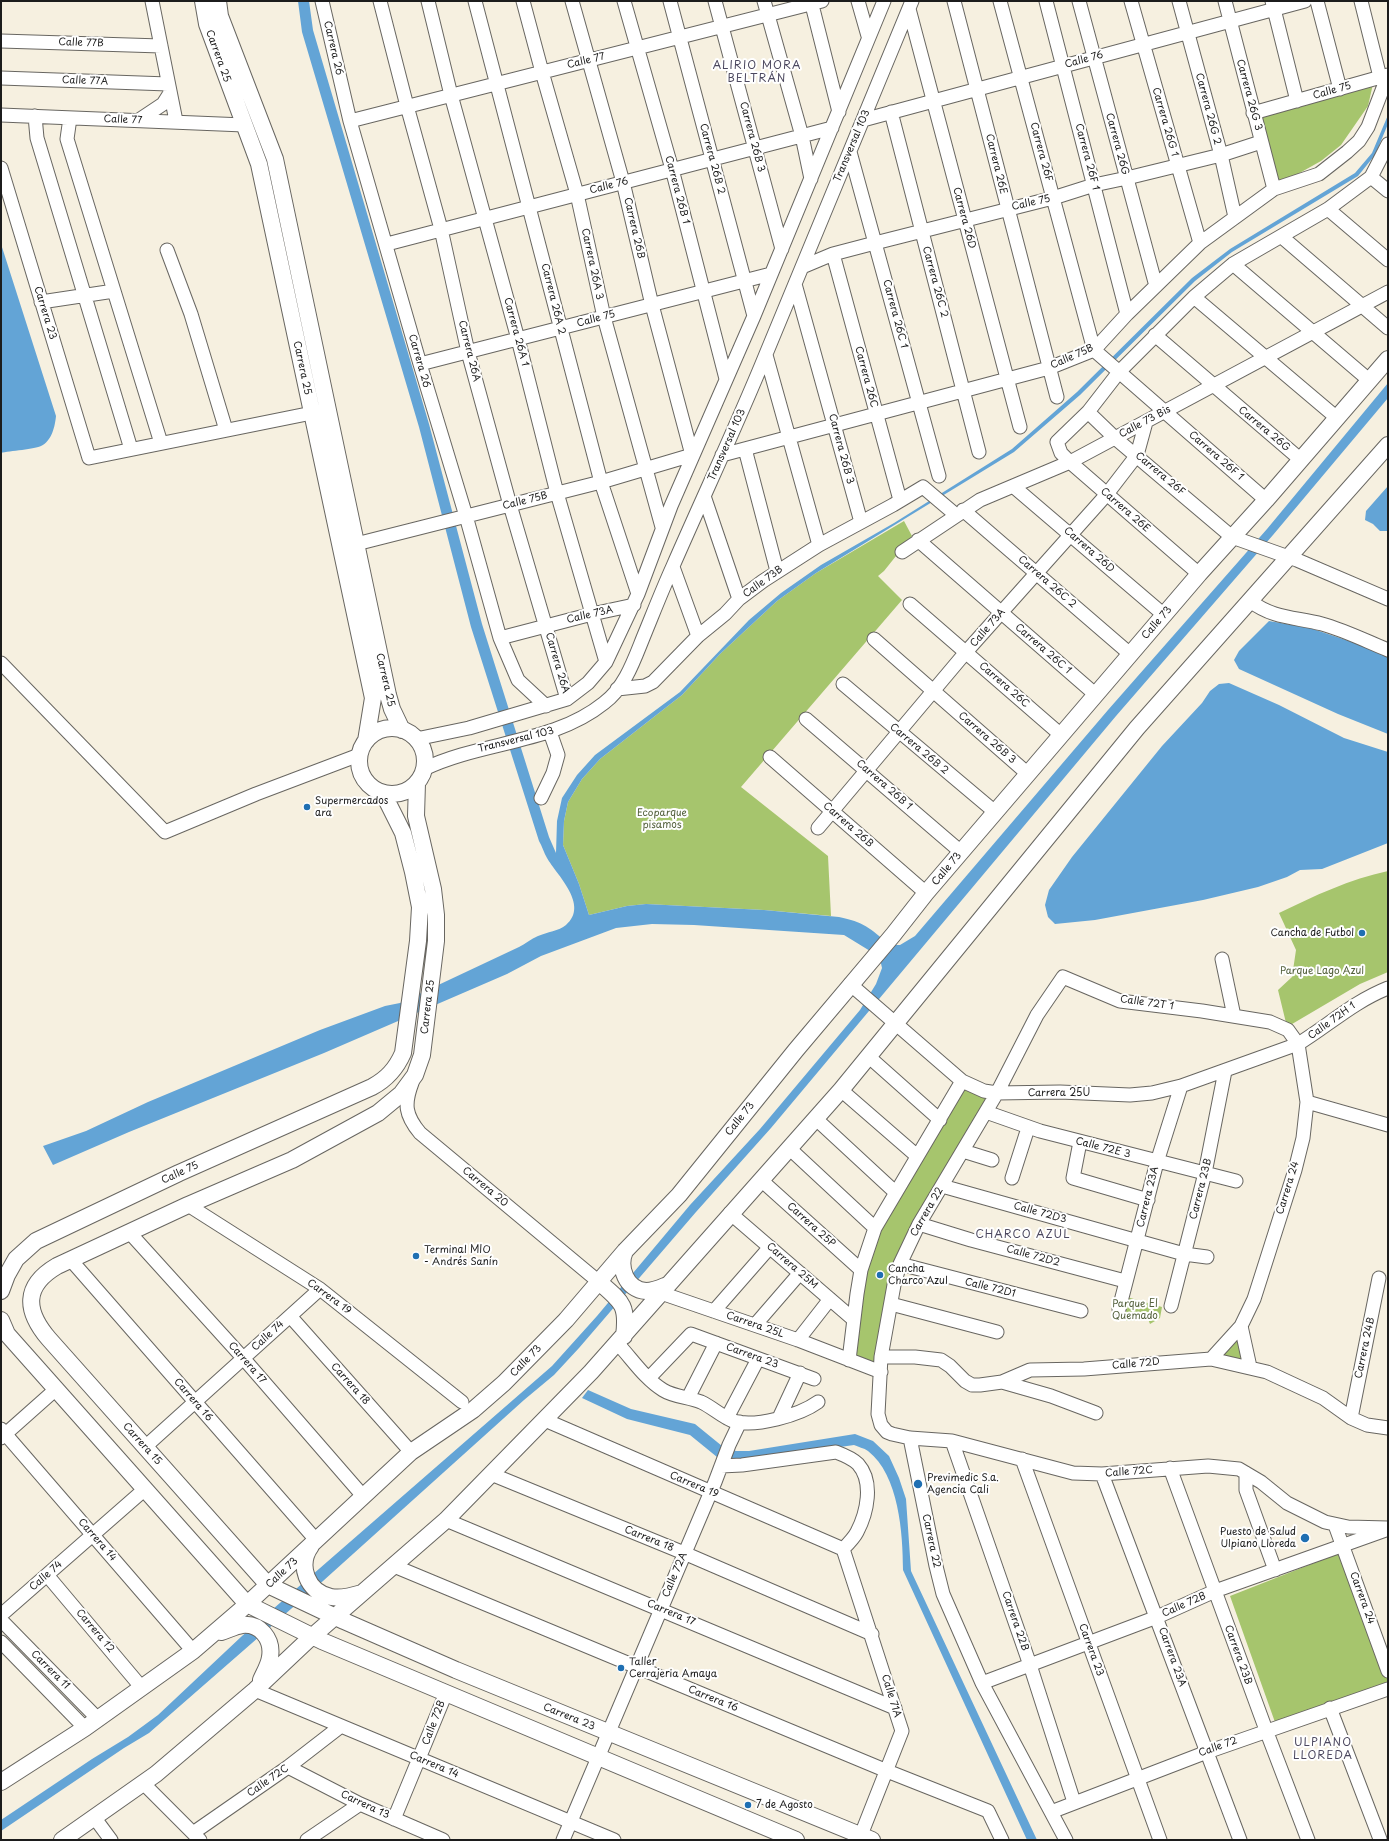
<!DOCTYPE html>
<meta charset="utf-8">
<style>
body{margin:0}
#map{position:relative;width:1389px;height:1841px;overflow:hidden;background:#f6f0e0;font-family:"Playpen Sans",sans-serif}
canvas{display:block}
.frame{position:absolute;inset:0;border:2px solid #1c1c1c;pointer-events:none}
</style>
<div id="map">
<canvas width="1389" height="1841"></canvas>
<div class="frame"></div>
</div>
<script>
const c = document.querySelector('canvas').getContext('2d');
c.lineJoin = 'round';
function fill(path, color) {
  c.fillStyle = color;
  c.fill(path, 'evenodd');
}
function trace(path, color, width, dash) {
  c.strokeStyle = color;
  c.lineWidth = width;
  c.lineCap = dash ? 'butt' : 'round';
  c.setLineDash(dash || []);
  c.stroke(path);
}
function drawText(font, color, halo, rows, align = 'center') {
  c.font = font + ' "Playpen Sans",sans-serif';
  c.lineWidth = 4;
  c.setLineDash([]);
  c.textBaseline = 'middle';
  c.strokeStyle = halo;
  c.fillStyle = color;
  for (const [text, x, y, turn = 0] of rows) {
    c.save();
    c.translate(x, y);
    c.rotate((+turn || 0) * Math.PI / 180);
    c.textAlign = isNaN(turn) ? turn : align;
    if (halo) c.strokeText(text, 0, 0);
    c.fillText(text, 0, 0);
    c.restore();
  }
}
fill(new Path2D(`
 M1373,84L1368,106L1341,145L1321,161L1296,175L1279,180L1259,117Z
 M904,521L912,536L884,571L878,576L902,600L741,787L828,856L831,916L764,910L646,904L627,906L589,915L579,884L563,845L564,821L568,802L582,779L600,759L682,695L720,654L777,601L816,573Z
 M1388,871V972L1360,984L1287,1027L1278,990L1292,977L1296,950L1279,913C1314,896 1350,879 1388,871Z
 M965,1087L989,1097L914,1221L877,1363L855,1356L858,1320L867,1272L879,1230Z
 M1127,1297L1162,1307L1160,1318L1150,1324L1148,1319L1126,1321L1123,1313Z
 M1237,1334L1245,1361L1218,1355Z
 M1342,1552L1388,1677V1682L1276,1725L1230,1596Z`), '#a6c56d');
fill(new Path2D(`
 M298,1H309L313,30L429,424L482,624L549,837L556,853L557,821L562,798L577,775L595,755L680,692L749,620L781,593L821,565L894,523L1012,449L1077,392L1192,278L1230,249L1355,173L1372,153L1388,115V124L1375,155L1358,176L1232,252L1195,281L1080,395L1014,452L816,573L777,601L720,654L682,695L600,759L582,779L568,802L564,821L563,845L579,884L589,915L627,906L646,904L764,910L839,917C863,922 871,928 889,945H900L915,936L1108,710L1267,529L1388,383V398L1273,535L1116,716L771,1128L696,1212L579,1348L554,1375L524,1400L323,1581L149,1733L124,1748L1,1831V1820L92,1759L128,1737L158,1715L242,1636L552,1366L597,1316L690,1205L760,1129L860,1010L876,984L882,968L880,959L875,954L844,935L694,925L652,924L616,928L541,956L507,974L324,1053L129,1132L53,1165L43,1146L86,1131L148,1102L320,1030L385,1006L400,1003L519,947C525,944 531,939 538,936C547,932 559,931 566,925C590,905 556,874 547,858C544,853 542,846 539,841L471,627L419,427L302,32Z
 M1,244L56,416C55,426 52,441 41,446C36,449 9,451 1,453Z
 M1388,486V531H1380L1373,524L1365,520L1366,511Z
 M1269,621L1310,628L1388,654V734L1338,714L1239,669L1234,660L1239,651Z
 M1229,683L1279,705L1344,738L1388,752V843L1322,869L1300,870L1287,877L1258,887L1203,900L1095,920L1055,924L1048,917L1045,905L1049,890L1072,857L1162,746L1202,703L1210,691L1219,684Z
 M588,1390L631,1409L695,1424L722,1446L736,1451H749L855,1434L873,1441L889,1456L899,1478L906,1499L911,1571L1037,1840H1027L903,1570C903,1534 899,1475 868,1451C864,1448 858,1447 854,1445L735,1462L717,1457L690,1435L627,1419L582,1398Z`), '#63a4d6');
const minor = new Path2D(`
 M152,1L176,121
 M322,1L350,121L420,364L466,516L500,638L518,680L546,706
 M380,1L407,106L441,229L468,352L510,505L567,699
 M428,1L451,95L518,339L557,493L606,662
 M475,1L601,482L638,594
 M523,1L542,72L577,194L604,317L662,527
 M624,1L672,169L726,379
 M670,1L754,316
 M715,1L782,249
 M764,1L802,136L811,179
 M811,1L839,112
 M858,1L868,36
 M954,1L1057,397
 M1000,1L1094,350L1266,500
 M1046,1L1127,314
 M1079,1L1156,286
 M1131,1L1200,243
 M1179,1L1221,155L1235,217
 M1225,1L1274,189
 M1272,1L1297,101
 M1317,1L1340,89
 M1361,1L1380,77
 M909,9L1020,427
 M1,41L161,46
 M1,78L168,84
 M891,112L979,452
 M1253,113L1388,75
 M1,115L244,125
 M35,116L37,138L131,449
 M70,118L67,139L161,443
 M139,120L163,104L170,93
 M863,120L1305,1
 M350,121L822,1
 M850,152L939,476
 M1,168L89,458L312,413
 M1371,177L1388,191
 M1328,209L1388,260
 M1282,237L1388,328
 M387,244L832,128
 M167,250L191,314L226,430
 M833,254L900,500
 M1233,264L1370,381
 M802,267L833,254L875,243L1053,198L1094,185L1127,178L1221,155L1261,142
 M795,284L861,522
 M1194,297L1337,418
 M41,302L114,291
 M1155,335L1301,460
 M766,355L819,545
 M420,364L771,274
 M1088,412L1115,438L1232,537L1297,560L1388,599
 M745,449L777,571
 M722,455L1049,368L1094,350L1127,314L1200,243L1274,189L1319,174L1347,152L1359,141L1368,127L1388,75
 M1013,486L1164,615
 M704,496L739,599
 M963,510L1130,654
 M918,540L1096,695
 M356,544L601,482L692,455L652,305L623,182L572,1
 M902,552L980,500L1070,462L1388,292
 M673,567L698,636
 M1199,574L1070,462L1061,453L1057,442L1088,412L1119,372L1194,297L1233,264L1328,209L1371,177L1388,144
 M1250,601C1274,619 1295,617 1322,624C1344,630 1366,641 1388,650
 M910,604L1061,735
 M500,638L592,614L634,605
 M874,639L1028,774
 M1,663L165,832L256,794L359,755
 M843,684L995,812
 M617,689L645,686L653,682L698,636L725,614L739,599L763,581L819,545L893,505L923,487L956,515
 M806,719L961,852
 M416,739L469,728L567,699L588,683L606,662L638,594L671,506L754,316L884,1
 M770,757L926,893
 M424,769C482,741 553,744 604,703C626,687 635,657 645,633C654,611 663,588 673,566C704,495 737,425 766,354C815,236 863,118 912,1
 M541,798L553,773L558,755L550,732
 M818,828L966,652L1107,494L1137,455L1146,422
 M1222,959L1234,1016
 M850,984L962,1081L984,1091L997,1093L1060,1092L1130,1095L1152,1093L1181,1086L1298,1044C1329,1025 1353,1002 1388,988
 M868,1056L940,1120
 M412,1083C404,1104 405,1115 420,1133L599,1282
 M841,1090L917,1156
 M1307,1102L1388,1125
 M986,1112L1040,1131L1236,1181
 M815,1118L895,1192
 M1080,1142L1073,1178L1148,1200
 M789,1148L875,1228
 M963,1151L992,1160
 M1012,1178L1028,1128
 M761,1180L861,1270
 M942,1186L1184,1254L1207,1257
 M188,1205L320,1289L462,1402
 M730,1213L853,1319
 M919,1224L971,1240L1125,1281
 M129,1232L244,1359L363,1496
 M70,1259L316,1540
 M900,1264L1081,1311
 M661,1293L798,1340L881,1372
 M891,1304L997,1332
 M1171,1306L1205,1173L1225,1071
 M1119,1309L1157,1162L1181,1086
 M714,1311L770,1247
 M290,1316L411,1452
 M755,1325L800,1273
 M1241,1326L1250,1367
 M798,1340L830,1299
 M618,1344C632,1359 645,1379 663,1390C674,1397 689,1397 701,1402C712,1407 721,1416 733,1421C755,1428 800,1415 818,1402
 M881,1357H915L941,1360L950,1366L965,1381L972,1385H980L1002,1382L1030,1370L1084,1369L1211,1359L1267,1372L1323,1398L1351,1418L1367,1425L1388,1428
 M1211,1359L1241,1326L1254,1299L1295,1170L1303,1138L1307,1102L1298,1044L1288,1030L1270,1022L1202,1011L1120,1001L1063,977L1037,1015L997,1093L919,1224L900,1264L894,1285L881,1357L878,1414L881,1425L887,1432L892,1434L910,1438L952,1441L1073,1473L1102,1474L1208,1466L1239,1469L1261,1482L1287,1503L1325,1522L1348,1527L1388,1528
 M849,1360L857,1294L861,1270L875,1228L962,1081
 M649,1378L691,1334L814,1379
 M1002,1382L1051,1396L1096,1413
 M688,1398L716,1343
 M727,1418L758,1359
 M779,1418L800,1373
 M1351,1418L1379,1278
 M545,1420L843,1549
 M1,1429L193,1651
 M1,1438L55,1390
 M910,1438L936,1566L943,1594L982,1683L1066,1840
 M952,1441L1030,1665L1074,1802
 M145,1447L320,1289
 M1022,1459L1160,1840
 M721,1466L742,1465L836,1452C844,1455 852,1458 858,1464C874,1482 867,1513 857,1532C854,1538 848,1544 843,1549
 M1170,1468L1266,1730L1308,1840
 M1246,1473V1490L1275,1570
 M491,1474L684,1553L872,1634
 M1102,1474L1240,1840
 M446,1520L895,1708
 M1335,1525L1388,1671
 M843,1549L902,1731L859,1840
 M394,1566L887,1771L988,1811L1002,1840
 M47,1575L142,1688
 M1,1615L145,1489
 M1,1620L98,1719
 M1,1642L85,1728
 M982,1683L1157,1617L1215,1591L1386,1530
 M255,1690L614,1840
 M1330,1708L1380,1839
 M288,1767L360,1804L443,1840
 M143,1783L200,1840
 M1051,1812L1207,1752L1388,1689
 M94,1817L111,1840
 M394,1819L446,1693
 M193,1833L288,1767L341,1726
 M307,1840L360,1804
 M563,1840L715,1482L729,1445L740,1422`);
const major = new Path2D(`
 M203,1L207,24L259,164L373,698L366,741
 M218,1L220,16L275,159L388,695L392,709L402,730
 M359 761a33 33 0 1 1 66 0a33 33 0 1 1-66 0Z
 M417,783L416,816L433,889L436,915V941L422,1055L415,1075L401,1094L378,1113L292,1160L188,1205L57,1266C23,1286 25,1311 49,1339L268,1585L344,1621L456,1670L872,1840
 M625,1251C618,1267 626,1290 646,1291C654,1291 660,1288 667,1285
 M599,1282C622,1302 628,1305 624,1336
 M1,1291L7,1275L16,1259L36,1241L179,1173L372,1087C387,1079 396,1069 403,1053L418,941L420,907L413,872L403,833L383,793
 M1,1320L7,1334L247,1604L322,1641L796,1840
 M311,1546C297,1565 307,1592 331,1597C341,1599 352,1596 362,1593
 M221,1632C228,1630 235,1626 242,1625C260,1623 273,1639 270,1657C269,1665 264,1673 261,1680
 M1,1782L85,1728L193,1651L243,1608L411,1452L473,1410L504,1383L566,1320L625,1251L679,1195L796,1050L893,935L926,893L1199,574L1266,500L1388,359
 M62,1840L156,1774L255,1690L307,1641L446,1520L591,1372L841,1090L1137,728L1388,445`);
trace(minor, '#686661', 15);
trace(major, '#686661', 18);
trace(minor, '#fff', 13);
trace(major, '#fff', 16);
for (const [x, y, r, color] of [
 [307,807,4,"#1f6fb2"],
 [1362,933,4,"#1f6fb2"],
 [416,1256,4,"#1f6fb2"],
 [880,1275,4,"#1f6fb2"],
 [918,1484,5,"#1f6fb2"],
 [1305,1538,5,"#1f6fb2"],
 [621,1668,4,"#1f6fb2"],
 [748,1805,4,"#1f6fb2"]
]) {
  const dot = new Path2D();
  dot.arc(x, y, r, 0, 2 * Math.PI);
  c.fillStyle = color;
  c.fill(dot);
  trace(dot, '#fff', 1.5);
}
drawText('10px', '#1c1c1c', '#fff', [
 ["Calle 77B",81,43,2],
 ["Carrera 26",333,48,77],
 ["Carrera 25",218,56,70],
 ["Calle 76",1084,60,-15],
 ["Calle 77",586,61,-14],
 ["Calle 77A",85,81,2],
 ["Calle 75",1332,91,-16],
 ["Carrera 26G 3",1249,95,75],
 ["Carrera 26G 2",1208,109,75],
 ["Calle 77",123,120,2],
 ["Carrera 26G 1",1165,122,74],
 ["Carrera 26B 3",752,137,75],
 ["Carrera 26G",1117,144,75],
 ["Transversal 103",852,146,-67],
 ["Carrera 26F",1041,152,75],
 ["Carrera 26F 1",1087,157,75],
 ["Carrera 26B 2",712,159,75],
 ["Carrera 26E",996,164,76],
 ["Calle 76",609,186,-14],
 ["Carrera 26B 1",677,190,75],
 ["Calle 75",1031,203,-13],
 ["Carrera 26D",964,218,75],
 ["Carrera 26B",634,228,77],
 ["Carrera 26A 3",592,264,78],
 ["Carrera 26C 2",935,282,75],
 ["Carrera 26A 2",553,299,76],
 ["Carrera 23",45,313,73],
 ["Carrera 26C 1",895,314,75],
 ["Calle 75",596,319,-15],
 ["Carrera 26A 1",516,332,75],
 ["Carrera 26A",469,351,76],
 ["Calle 75B",1072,357,-24],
 ["Carrera 26",419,361,74],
 ["Carrera 25",302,368,78],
 ["Carrera 26C",866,377,75],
 ["Calle 73 Bis",1145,422,-28],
 ["Carrera 26G",1264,429,40],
 ["Transversal 103",727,445,-66],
 ["Carrera 26B 3",841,449,75],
 ["Carrera 26F 1",1216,456,41],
 ["Carrera 26F",1160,474,40],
 ["Calle 75B",525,501,-14],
 ["Carrera 26E",1125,510,41],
 ["Carrera 26D",1089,550,41],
 ["Calle 73B",763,582,-36],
 ["Carrera 26C 2",1047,582,41],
 ["Calle 73A",590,615,-13],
 ["Calle 73",1157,623,-49],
 ["Calle 73A",988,628,-49],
 ["Carrera 26C 1",1043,649,41],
 ["Carrera 26A",557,663,74],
 ["Carrera 25",385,680,77],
 ["Carrera 26C",1004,685,41],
 ["Carrera 26B 3",987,738,41],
 ["Transversal 103",516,740,-14],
 ["Carrera 26B 2",919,749,40],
 ["Carrera 26B 1",884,785,41],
 ["Carrera 26B",848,825,41],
 ["Calle 73",947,869,-50],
 ["Calle 72T 1",1147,1003,8],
 ["Carrera 25",428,1007,-83],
 ["Calle 72H 1",1332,1021,-36],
 ["Carrera 25U",1059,1093],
 ["Calle 73",740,1119,-51],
 ["Calle 72E 3",1103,1148,14],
 ["Calle 75",180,1173,-25],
 ["Carrera 20",485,1187,40],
 ["Carrera 24",1288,1188,-73],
 ["Carrera 23B",1201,1189,-76],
 ["Carrera 23A",1148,1197,-76],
 ["Carrera 22",927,1212,-60],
 ["Calle 72D3",1040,1213,15],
 ["Carrera 25P",811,1225,42],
 ["Calle 72D2",1033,1256,15],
 ["Carrera 25M",792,1266,41],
 ["Calle 72D1",990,1288,14],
 ["Carrera 19",329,1297,36],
 ["Carrera 25L",755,1325,19],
 ["Calle 74",268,1336,-42],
 ["Carrera 24B",1365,1348,-78],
 ["Carrera 23",752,1356,20],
 ["Calle 73",526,1361,-46],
 ["Carrera 17",247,1363,49],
 ["Calle 72D",1136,1364,-5],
 ["Carrera 18",350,1384,48],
 ["Carrera 16",193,1400,49],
 ["Carrera 15",142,1444,48],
 ["Calle 72C",1129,1472,-4],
 ["Carrera 19",694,1485,23],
 ["Carrera 18",649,1539,22],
 ["Carrera 14",97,1540,49],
 ["Carrera 22",931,1541,78],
 ["Calle 73",282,1573,-43],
 ["Calle 72A",675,1575,-67],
 ["Calle 74",46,1576,-41],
 ["Carrera 24",1362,1598,70],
 ["Calle 72B",1184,1605,-24],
 ["Carrera 17",671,1613,23],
 ["Carrera 22B",1015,1621,71],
 ["Carrera 12",95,1631,50],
 ["Carrera 23",1091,1650,70],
 ["Carrera 23B",1238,1655,70],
 ["Carrera 23A",1172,1657,70],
 ["Carrera 11",50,1670,45],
 ["Calle 71A",891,1696,73],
 ["Carrera 16",713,1699,22],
 ["Carrera 23",569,1717,22],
 ["Calle 72B",434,1723,-69],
 ["Calle 72",1218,1747,-20],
 ["Carrera 14",434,1765,23],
 ["Calle 72C",268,1781,-35],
 ["Carrera 13",365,1805,25]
]);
drawText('10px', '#1c1c1c', '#fff', [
 ["Supermercados",315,801],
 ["ara",315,813],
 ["Cancha de Futbol",1354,933,"right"],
 ["Terminal MIO",424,1250],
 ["- Andrés Sanín",424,1262],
 ["Cancha",888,1269],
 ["Charco Azul",888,1281],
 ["Previmedic S.a.",927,1478],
 ["Agencia Cali",927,1490],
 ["Puesto de Salud",1296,1532,"right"],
 ["Ulpiano Lloreda",1296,1544,"right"],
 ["Taller",629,1662],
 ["Cerrajeria Amaya",629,1674],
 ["7 de Agosto",756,1805]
], 'left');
drawText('10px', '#53603c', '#fff', [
 ["Ecoparque",662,813],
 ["pisamos",662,825],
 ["Parque Lago Azul",1322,971],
 ["Parque El",1135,1304],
 ["Quemado",1135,1316]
]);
c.letterSpacing = '1px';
drawText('11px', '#4c485f', '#fff', [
 ["ALIRIO MORA",757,66],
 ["BELTRÁN",757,79],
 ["CHARCO AZUL",1023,1235],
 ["ULPIANO",1323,1743],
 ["LLOREDA",1323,1756]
]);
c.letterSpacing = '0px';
</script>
